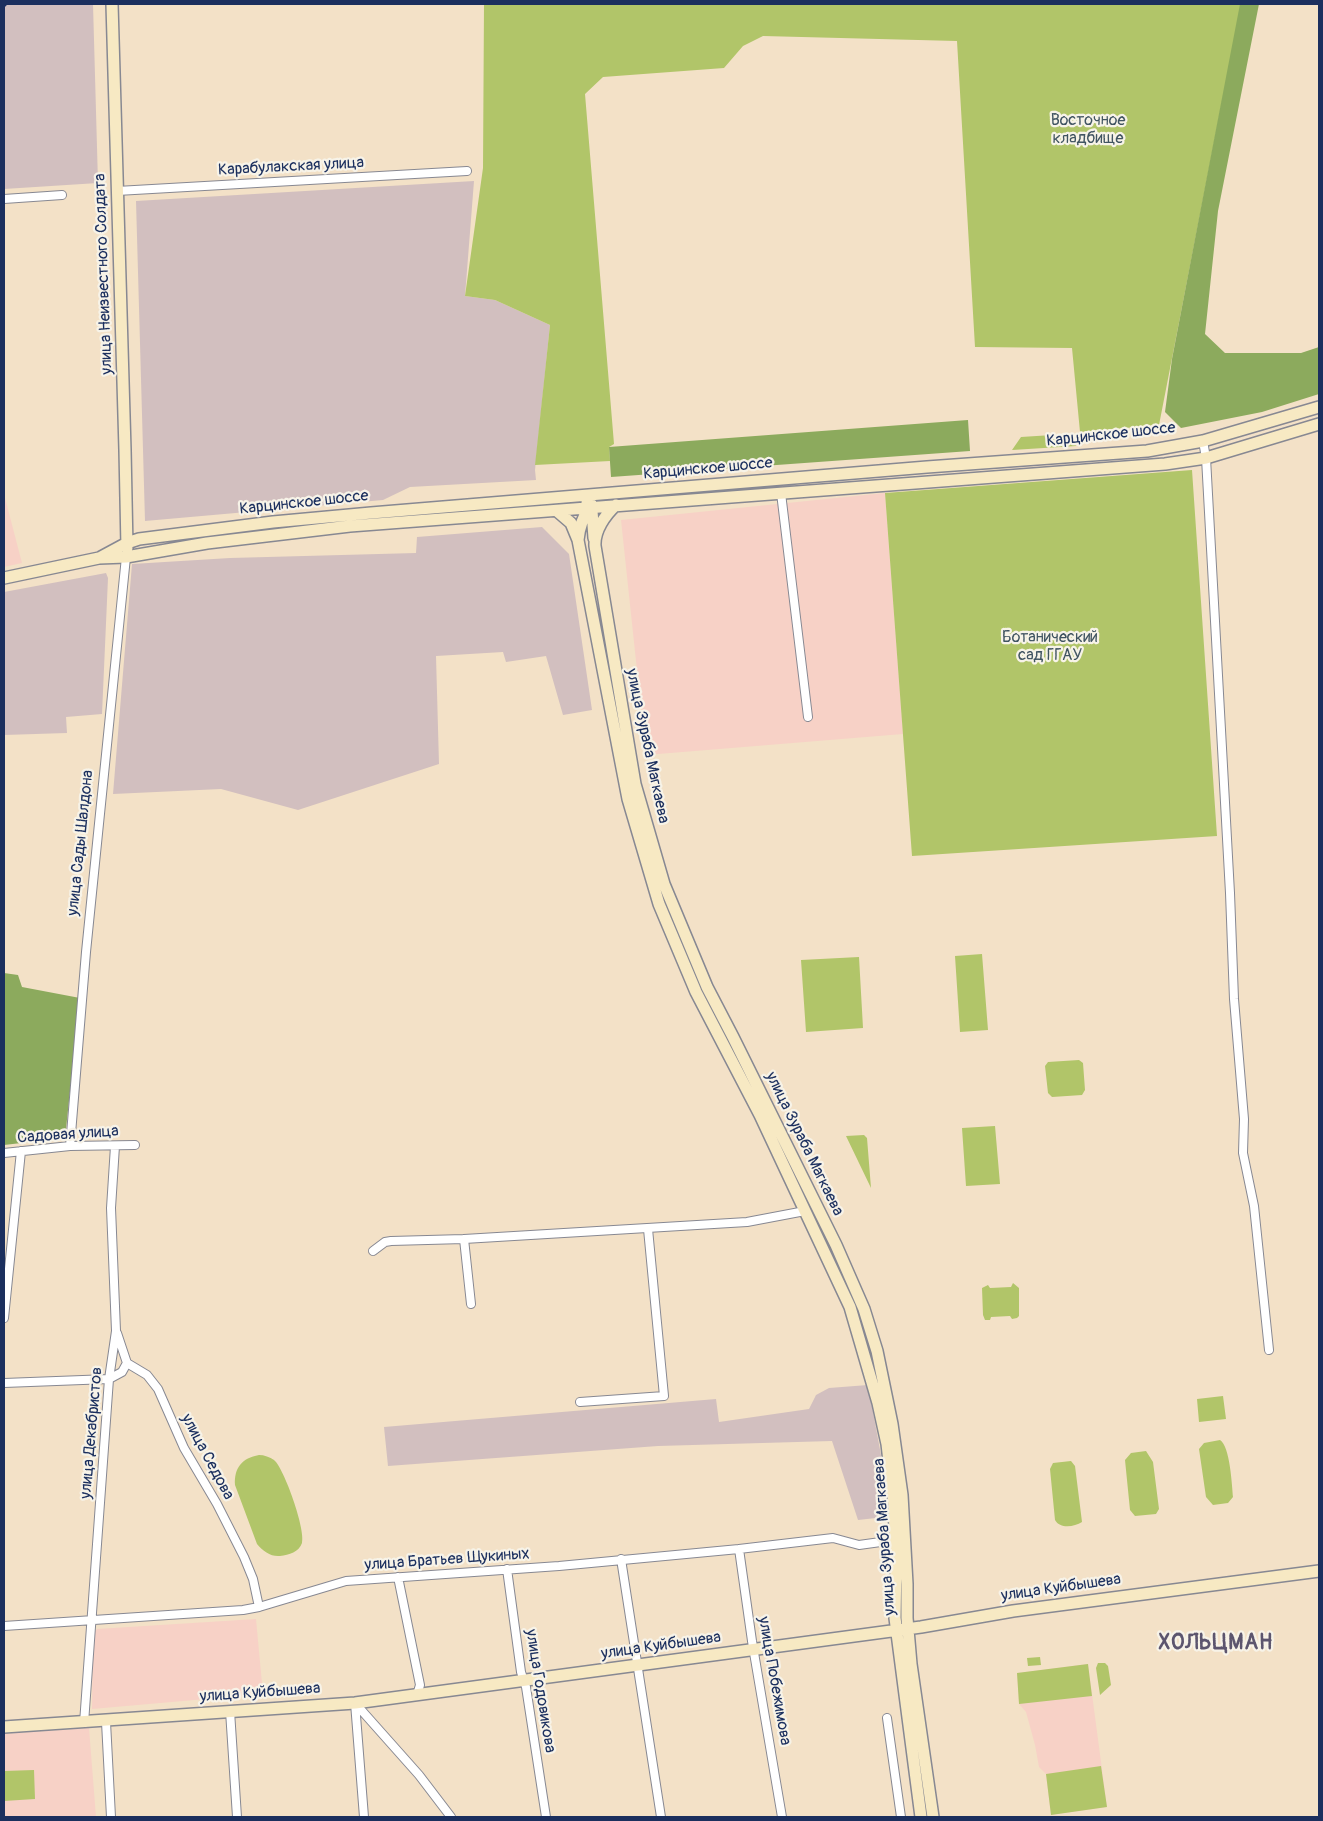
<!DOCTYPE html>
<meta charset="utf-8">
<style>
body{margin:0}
#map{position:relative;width:1323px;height:1821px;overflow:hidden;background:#f3e1c7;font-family:Pangolin,sans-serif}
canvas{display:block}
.frame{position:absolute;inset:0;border:5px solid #1b2f5e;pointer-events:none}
</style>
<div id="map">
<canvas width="1323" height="1821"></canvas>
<div class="frame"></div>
</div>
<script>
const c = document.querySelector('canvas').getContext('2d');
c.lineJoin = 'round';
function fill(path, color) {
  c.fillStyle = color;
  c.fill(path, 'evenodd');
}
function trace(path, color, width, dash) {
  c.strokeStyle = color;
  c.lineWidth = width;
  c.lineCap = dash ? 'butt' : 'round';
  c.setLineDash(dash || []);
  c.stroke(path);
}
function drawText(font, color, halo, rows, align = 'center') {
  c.font = font + ' Pangolin,sans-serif';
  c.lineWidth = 4.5;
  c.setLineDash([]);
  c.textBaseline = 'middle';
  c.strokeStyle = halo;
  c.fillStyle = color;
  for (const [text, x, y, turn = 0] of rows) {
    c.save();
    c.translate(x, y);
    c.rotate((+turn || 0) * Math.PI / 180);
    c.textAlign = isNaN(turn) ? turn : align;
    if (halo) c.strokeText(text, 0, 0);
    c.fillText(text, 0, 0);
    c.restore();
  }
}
fill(new Path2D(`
 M885,493L903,734L646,755L621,520Z
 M4,494L22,563L4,567Z
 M256,1619L263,1694L92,1709L93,1634L97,1629Z
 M1088,1664L1107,1807L1051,1815L1046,1774L1039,1767L1035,1745L1026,1712L1019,1704L1017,1673Z
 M89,1728L96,1817H4V1734Z`), '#f7d1c6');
fill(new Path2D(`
 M4,4H93L98,183L4,189Z
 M474,181L465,296L495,300L550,325L535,470L536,480L410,487L383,500L145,521L136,201Z
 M542,527L569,554L592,710L563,715L546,656L506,662L503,652L436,656L439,764L298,810L221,789L113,794L132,564L230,558L416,553L417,537Z
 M106,573L108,578L102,714L66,717L67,733L4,735V592Z
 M868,1385L883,1466L885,1517L858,1520L832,1441L658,1446L388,1466L384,1427L716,1399L719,1422L809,1409L816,1395L829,1388Z`), '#d2bfbf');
fill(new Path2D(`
 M484,4H1241L1159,425L1080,432L1072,348L975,347L957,41L763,36L743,46L724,68L603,77L585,94L614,444L609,447L610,461L535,465L550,325L495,300L465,296L483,168Z
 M1068,434L1076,446L1012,450L1021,437Z
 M1192,470L1217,836L912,856L885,493Z
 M982,954L988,1030L960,1032L955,956Z
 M859,957L863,1028L806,1032L801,960Z
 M1079,1060L1083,1063L1085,1090L1082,1095L1052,1097L1048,1093L1045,1066L1048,1062Z
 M995,1126L1000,1184L966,1186L962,1128Z
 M864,1135L867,1138L871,1188L846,1136Z
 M1013,1283L1019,1288V1316L1017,1318L1012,1319L1010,1316L991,1317L990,1320H985L983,1315L982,1288L988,1285L990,1288L1011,1287Z
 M1223,1396L1226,1419L1199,1422L1197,1399Z
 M1220,1440C1230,1446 1232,1485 1233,1497L1228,1503L1213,1505L1206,1497L1199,1449L1204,1443Z
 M1146,1451L1153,1462L1159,1509L1156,1514L1135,1516L1130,1510L1125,1460L1131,1453Z
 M259,1455C264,1455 270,1457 274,1460C284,1468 306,1530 302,1543C299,1552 289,1555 280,1556C271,1557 263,1551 257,1544L235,1485C234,1468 242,1458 259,1455Z
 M1071,1461L1075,1466L1082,1522C1074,1527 1060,1529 1055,1520L1050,1469L1053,1463Z
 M1040,1657L1041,1665L1028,1666L1027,1658Z
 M1098,1663H1105L1108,1666L1111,1685L1100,1695L1096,1668Z
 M1088,1664L1092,1696L1019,1704L1017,1673Z
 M1101,1766L1107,1807L1051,1815L1046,1774Z
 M34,1770L35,1799L4,1801V1771Z`), '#b1c569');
fill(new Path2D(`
 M1240,4H1259L1218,211L1205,334L1225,353H1301L1319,347V394L1262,412L1181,428L1165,412L1172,359Z
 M968,420L970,451L611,477L609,447Z
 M4,973L18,975L22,987L80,998L65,1138L4,1145Z`), '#8caa5d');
const street = new Path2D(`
 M117,191L467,171
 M4,199L62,195
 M1203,441L1206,458L1230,893L1234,999L1244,1119L1243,1153L1254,1206L1269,1350
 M781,493L808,717
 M70,1146L86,952L126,557
 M4,1153L70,1146L135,1145
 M373,1251L385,1242L391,1241L464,1239
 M471,1304L464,1239L747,1222L805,1211
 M4,1318L21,1151
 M117,1333L127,1363L147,1375L158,1389L184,1448L217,1504L244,1557L253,1579L259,1607
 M4,1383L109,1379L122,1372L127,1363
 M580,1402L664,1396L648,1229
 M739,1549L752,1641L782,1817
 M621,1559L661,1817
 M507,1569L521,1672L526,1687L546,1817
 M398,1577L420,1685L417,1695
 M4,1626L243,1610L259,1607L346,1581L559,1566L739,1549L833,1538L859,1545L895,1540
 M355,1703L419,1775L451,1817
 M355,1703L364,1817
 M230,1711L237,1817
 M887,1718L901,1817
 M106,1722L111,1817
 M84,1723L109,1379L116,1331L111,1208L115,1146`);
const secondary = new Path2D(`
 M112,4L125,450L127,548
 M587,503L592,511L594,538
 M616,505C605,515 594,531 595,546L635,784L664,884L707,987L733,1037L836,1245L864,1309L877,1351L892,1424L902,1495L907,1584V1618L911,1664L933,1817
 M557,511L571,523L578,540L628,799L659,904L696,992L760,1115L850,1307L878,1403L887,1444L894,1506L896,1564L895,1618L921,1817
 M578,540C579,527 584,515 591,504
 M101,557L127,543L139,539L273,522L371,513L927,467L1147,451L1203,441L1319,407
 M4,578L99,558L126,557L207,543L350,526L1165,464L1206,458L1319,424
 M4,1727L355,1703L921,1627L1013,1611L1319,1571`);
trace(street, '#878892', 10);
trace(secondary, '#878892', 14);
trace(street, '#fff', 8);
trace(secondary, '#f7e9c3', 11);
trace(new Path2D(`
 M4,6L6,4`), '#1b2f5e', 2.5);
drawText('16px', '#405461', '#f7f3e8', [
 ["Восточное",1088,121],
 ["кладбище",1088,139],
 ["Ботанический",1050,638],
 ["сад ГГАУ",1050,656]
]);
drawText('16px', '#1b2f5e', '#f7f3e8', [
 ["Карабулакская улица",291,167,-3],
 ["улица Неизвестного Солдата",104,274,-92],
 ["Карцинское шоссе",1111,435,-6],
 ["Карцинское шоссе",708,469,-5],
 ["Карцинское шоссе",304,503,-6],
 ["улица Зураба Магкаева",647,746,78],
 ["улица Сады Шалдона",81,843,-84],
 ["Садовая улица",68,1135,-4],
 ["улица Зураба Магкаева",804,1144,64],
 ["улица Декабристов",92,1433,-85],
 ["улица Седова",207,1457,62],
 ["улица Зураба Магкаева",885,1537,-94],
 ["улица Братьев Щукиных",447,1560,-4],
 ["улица Куйбышева",1061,1588,-8],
 ["улица Куйбышева",661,1646,-8],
 ["улица Побежимова",774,1681,80],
 ["улица Годовикова",540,1691,81],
 ["улица Куйбышева",260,1693,-4]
]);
c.letterSpacing = '1px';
drawText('bold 21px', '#5c556e', '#f7f3e8', [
 ["ХОЛЬЦМАН",1216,1644]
]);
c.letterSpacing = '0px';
</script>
